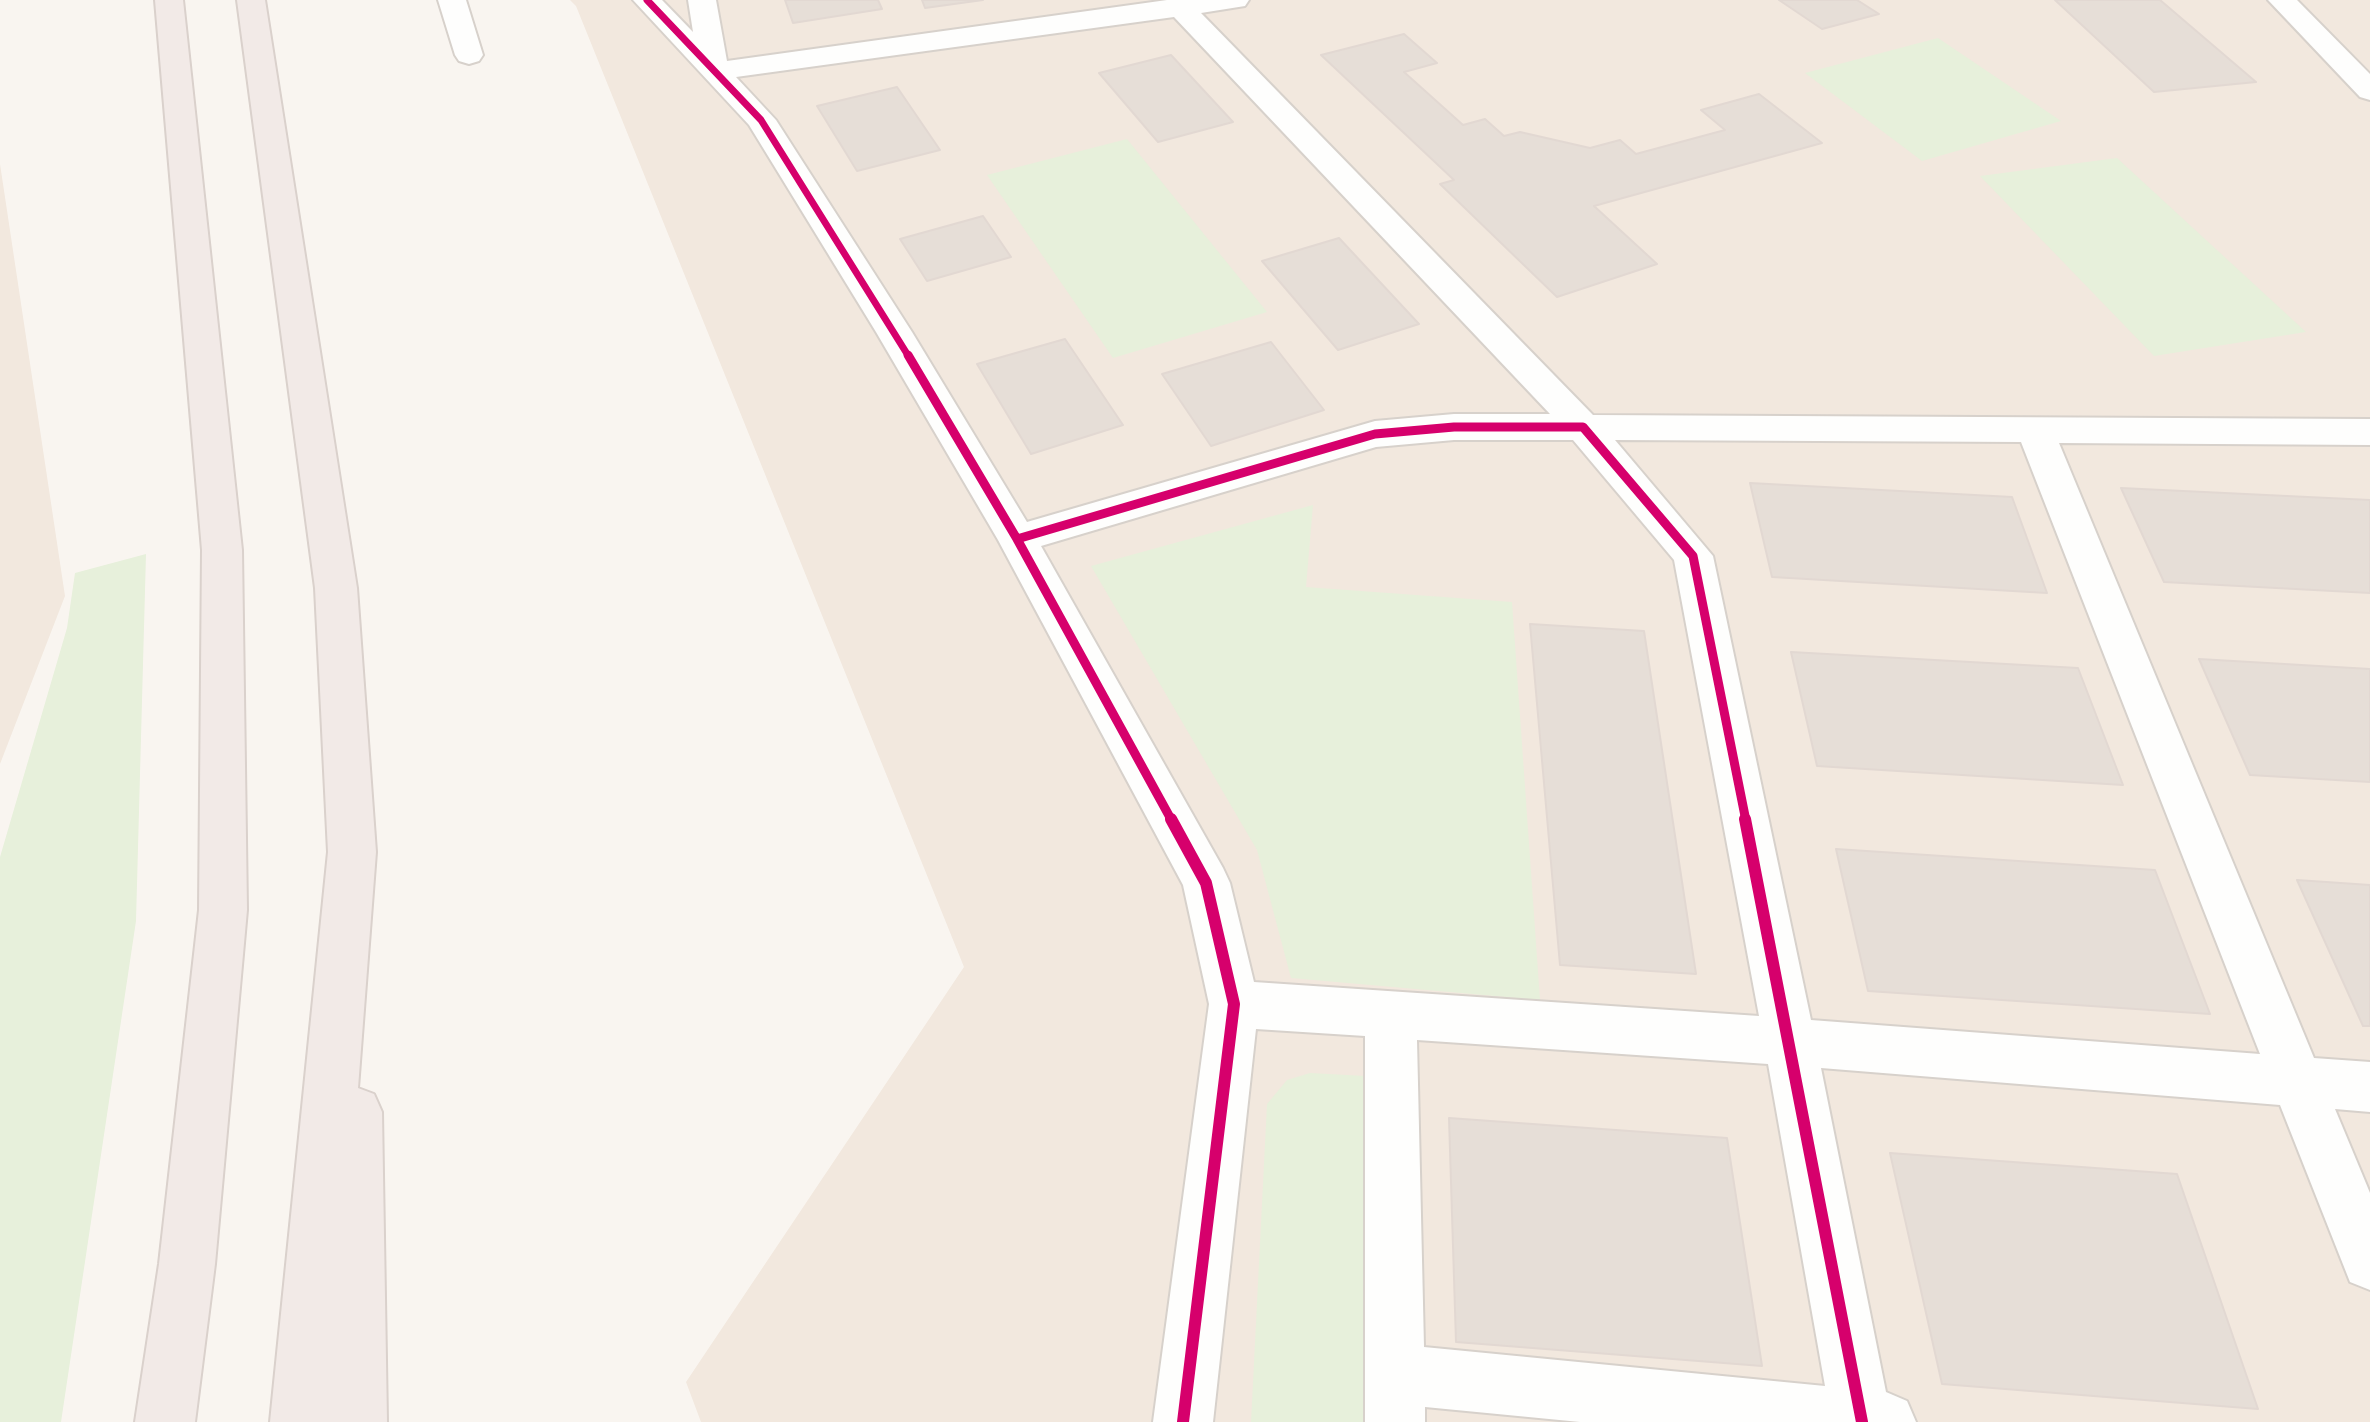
<!DOCTYPE html>
<style>
body{margin:0}
canvas{display:block;background:#f9f5f0}
</style>
<canvas width="2370" height="1422"></canvas>
<script>
const c = document.querySelector('canvas').getContext('2d');
c.lineJoin = 'round';
function fill(path, color) {
  c.fillStyle = color;
  c.fill(path, 'evenodd');
}
function trace(path, color, width, dash) {
  c.strokeStyle = color;
  c.lineWidth = width;
  c.lineCap = dash ? 'butt' : 'round';
  c.setLineDash(dash || []);
  c.stroke(path);
}
fill(new Path2D(`
 M570,0H2370V1422H701L686,1382L964,967L576,6Z
 M0,164L65,596L0,764Z`), '#f2e8de');
fill(new Path2D(`
 M1938,38L2061,121L1922,161L1805,73Z
 M1127,139L1267,312L1113,358L987,175Z
 M2117,158L2306,332L2154,356L1980,176Z
 M1313,505L1306,587L1512,602L1540,1000L1291,978L1257,850L1091,566Z
 M146,554L136,921L61,1422H0V857L67,628L75,573Z
 M1310,1073L1384,1077L1380,1422H1251L1267,1104L1287,1080Z`), '#e7f0db');
const building = new Path2D(`
 M785,0H878L882,9L793,23Z
 M922,0H983L925,8Z
 M1779,0H1857L1879,14L1822,29Z
 M2055,0H2160L2256,82L2154,92Z
 M1404,34L1437,63L1404,72L1463,125L1485,119L1504,136L1520,132L1590,148L1620,140L1636,154L1725,130L1701,110L1759,94L1822,143L1594,206L1657,264L1557,297L1440,184L1454,180L1321,55Z
 M1171,55L1233,122L1158,142L1099,73Z
 M897,87L940,150L857,171L817,106Z
 M983,216L1011,257L927,281L900,239Z
 M1339,238L1419,324L1338,350L1262,261Z
 M1065,339L1123,425L1031,454L977,364Z
 M1271,342L1324,410L1211,446L1162,374Z
 M1750,483L2012,497L2047,593L1772,577Z
 M2121,488L2370,500V593L2164,582Z
 M1530,624L1644,631L1696,974L1560,965Z
 M1791,652L2078,668L2123,785L1817,766Z
 M2199,659L2370,669V782L2250,775Z
 M1836,849L2155,870L2210,1014L1868,991Z
 M2297,880L2370,885V1026H2363Z
 M1449,1118L1727,1138L1762,1366L1456,1342Z
 M1890,1153L2177,1174L2258,1409L1942,1384Z`);
fill(building, '#e6ded7');
trace(building, '#e2d8d2', 2);
const minor = new Path2D(`
 M438,0H466L483,55L479,61L469,64L459,61L455,55Z
 M633,0H662L693,32L688,0H716L727,61L1167,0H1249L1245,6L1201,13L1593,415L2370,419V445L2059,443L2314,1058L2370,1062V1112L2335,1109L2370,1193V1290L2350,1282L2280,1105L1821,1068L1886,1392L1907,1401L1916,1422H1580L1425,1407V1422H1365V1036L1256,1029L1213,1422H1153L1209,1004L1183,885L998,540L876,332L749,125ZM1174,17L1550,414H1454L1375,421L1027,522L912,332L776,120L736,77ZM1454,440H1573L1674,560L1759,1016L1254,982L1230,883L1223,868L1041,546L1376,447ZM1615,440L2021,442L2260,1054L1811,1020L1713,556ZM1417,1040L1768,1064L1825,1386L1424,1347Z
 M2268,0H2297L2370,74V100L2360,97Z`);
const highway = new Path2D(`
 M155,0H183L242,550L247,910L215,1264L195,1422H135L159,1264L199,910L202,550Z
 M237,0H265L357,588L376,852L358,1088L374,1094L382,1112L387,1422H270L328,852L315,588Z`);
trace(minor, '#d7d1cb', 4);
trace(highway, '#dad1cc', 4);
fill(minor, '#fefefd');
fill(highway, '#f2eae7');
trace(new Path2D(`
 M647,0L761,120L909,357`), '#d6006c', 7);
trace(new Path2D(`
 M908,355L1017,539L1172,821
 M1017,539L1375,434L1454,427H1583L1693,556L1746,821`), '#d6006c', 9);
trace(new Path2D(`
 M1171,819L1206,883L1234,1004L1183,1422
 M1745,819L1862,1422`), '#d6006c', 12);
</script>
